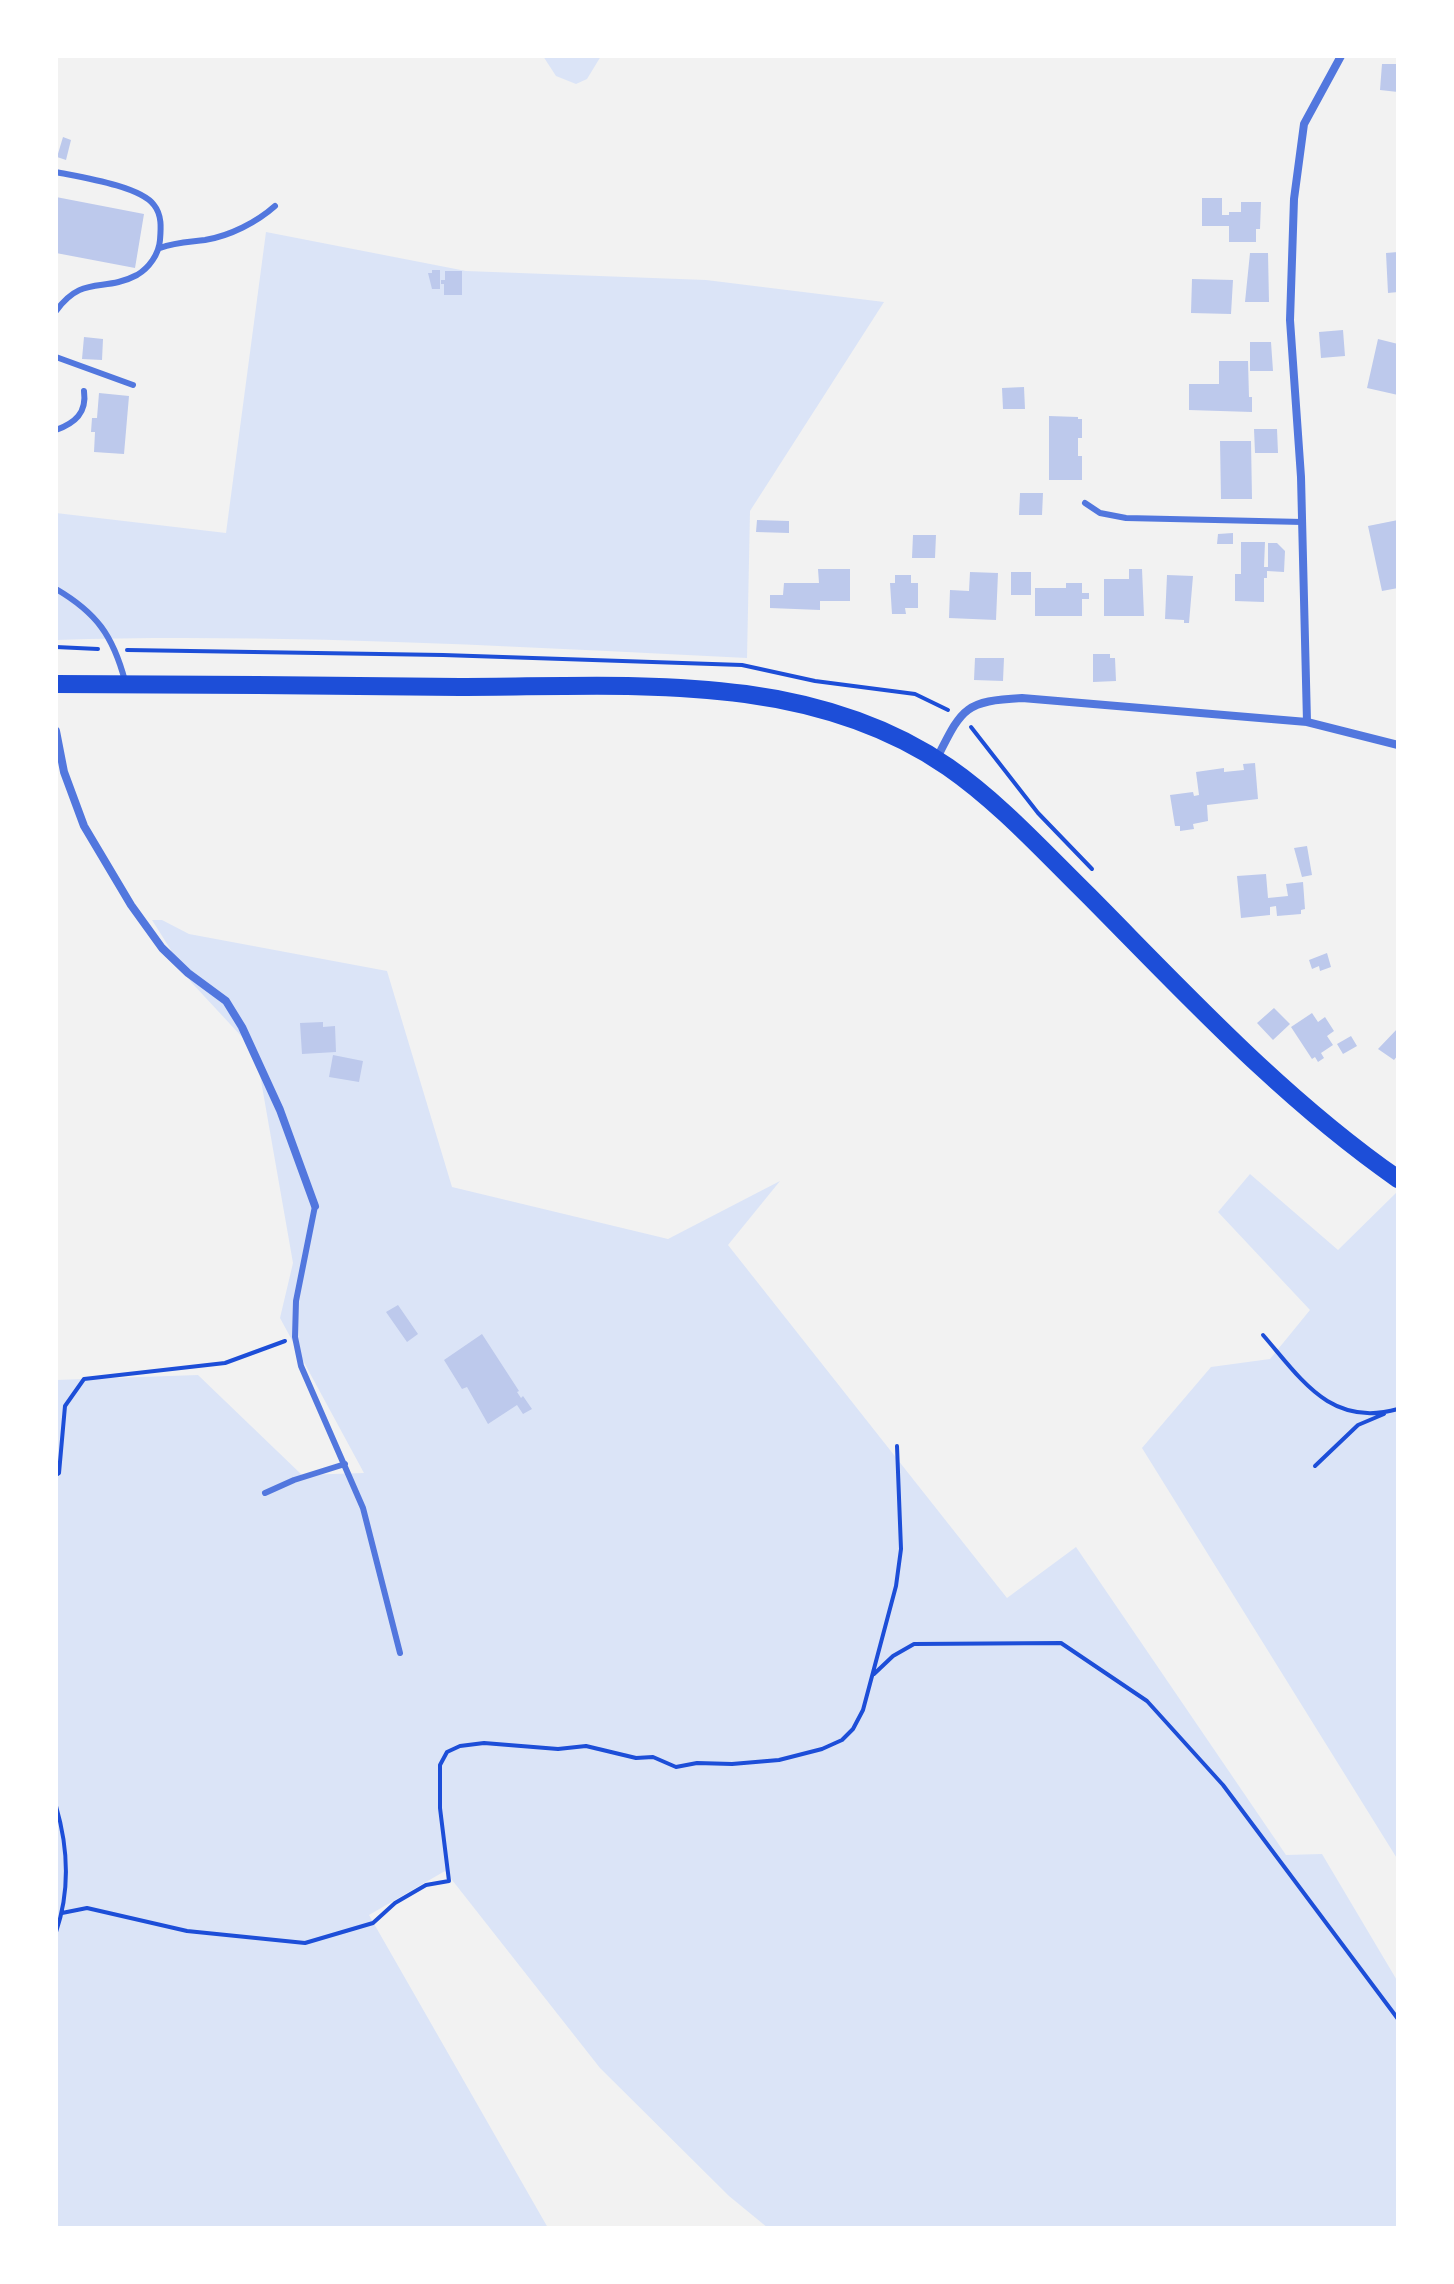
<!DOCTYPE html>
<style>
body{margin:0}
#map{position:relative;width:1454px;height:2284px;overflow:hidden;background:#f2f2f2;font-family:"Varela Round",sans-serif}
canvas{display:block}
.frame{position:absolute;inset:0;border:58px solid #fff;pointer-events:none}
</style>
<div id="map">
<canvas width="1454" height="2284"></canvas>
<div class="frame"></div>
</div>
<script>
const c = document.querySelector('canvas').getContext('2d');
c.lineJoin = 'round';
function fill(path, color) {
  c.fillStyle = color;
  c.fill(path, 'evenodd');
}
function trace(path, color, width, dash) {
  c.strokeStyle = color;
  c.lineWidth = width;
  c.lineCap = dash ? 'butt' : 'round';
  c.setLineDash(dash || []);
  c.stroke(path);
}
fill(new Path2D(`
 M543,56H601L587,79L576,84L556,76Z
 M266,232L466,271L706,280L884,302L750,511L747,658C517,647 286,633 56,640V513L226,533Z
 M152,920H162L189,934L387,971L452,1187L668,1239L780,1181L728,1245L1007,1598L1076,1547L1286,1855L1322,1854L1398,1982V2228H768L729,2196L600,2068L445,1871L369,1915L548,2228H56V1475L59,1473L56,1469V1380L198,1375L302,1475L364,1473L280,1318L293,1263L256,1052L191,982Z
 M1250,1174L1338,1250L1398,1191V1860L1142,1448L1211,1367L1270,1359L1310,1310L1218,1212Z`), '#dbe4f7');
fill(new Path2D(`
 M1382,64H1398V92L1380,90Z
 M63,137L71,140L66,160L57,157Z
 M56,197L144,214L135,268L56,253Z
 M1202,198H1222V215H1229V212H1241V202H1261L1260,229H1256V242H1229V226H1202Z
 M1398,252V292L1388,293L1386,253Z
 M1250,253H1268L1269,302H1245Z
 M432,270H440V289H432L428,273H432Z
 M445,271H462V295H444V284H441V280H445Z
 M1192,279L1233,280L1231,314L1191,313Z
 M1343,330L1345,356L1321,358L1319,332Z
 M84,337L103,339L102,360L82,359Z
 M1378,339L1398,344V395L1367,388Z
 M1250,342H1271L1273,371H1250Z
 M1219,361H1248L1249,397H1252V412L1189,410V384H1219Z
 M1024,387L1025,409H1003L1002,388Z
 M99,393L129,396L124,454L94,452L95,432H91L92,418H97Z
 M1049,416L1078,417V419H1082V438H1078V456H1082V480H1049Z
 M1254,429H1277L1278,453H1255Z
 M1220,441H1251L1252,499H1221Z
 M1020,493H1043L1042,515H1019Z
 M757,520L789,521V533L756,532Z
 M1398,520V588L1382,591L1368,526Z
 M1233,533V544H1217L1218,534Z
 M913,535H936L935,558H912Z
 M1241,542H1265L1264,567H1268V543H1277L1285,551L1284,572L1267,571V578H1264V602L1235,601V574H1241Z
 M818,569H850V601H820V610L770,608V595H783L784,583H819Z
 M1129,569H1142L1144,616H1104V579H1129Z
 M970,572L998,573L996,620L949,618L950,590L969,591Z
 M1011,572H1031V595H1011Z
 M895,575H911V583H918V608H905L906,614H892L890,583H895Z
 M1167,575L1193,576L1189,623H1184V620L1165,619Z
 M1066,583H1082V593H1089V599H1082V616H1035V588H1066Z
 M1093,654H1110V658H1115L1116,681L1093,682Z
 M975,658H1004L1003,681L974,680Z
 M1255,763L1258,799L1207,805L1208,821L1193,824L1194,829L1180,831V826H1175L1170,795L1193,792L1194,796L1199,795L1196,772L1224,768V772L1244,770L1243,764Z
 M1307,846L1312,875L1302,877L1294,848Z
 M1266,874L1268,898L1288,896L1286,884L1303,882L1305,909L1301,910V914L1277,916L1276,906L1270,907V915L1241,918L1237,876Z
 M1327,953L1331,967L1320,971L1319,966L1312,969L1309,960Z
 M1274,1008L1290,1024L1273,1040L1257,1023Z
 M1312,1013L1318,1022L1325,1017L1334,1031L1327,1036L1333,1045L1321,1053L1324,1058L1318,1062L1315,1057L1312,1059L1291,1027Z
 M323,1022V1027L335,1026L336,1052L302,1054L300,1023Z
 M1398,1028V1055L1394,1060L1378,1049Z
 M1351,1036L1357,1046L1343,1054L1337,1044Z
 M333,1055L363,1061L359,1082L329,1077Z
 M398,1305L418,1334L407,1342L386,1312Z
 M482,1334L519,1391L517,1392L521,1398L523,1396L532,1409L523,1414L517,1405L488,1424L467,1387L462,1389L444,1360Z`), '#bdc9ec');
trace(new Path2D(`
 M56,647L98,649
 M127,650L443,655L742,665L815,681L915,694L948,710
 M971,727L1038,813L1092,869
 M1263,1335C1302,1380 1331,1428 1398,1409
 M1315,1466L1358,1425L1384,1414
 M56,1475L59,1473L65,1406L84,1379L225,1363L285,1341
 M874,1674L893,1656L914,1644L1061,1643L1147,1701L1223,1785L1398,2019
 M56,1806C68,1847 70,1891 56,1932
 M62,1913L87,1908L187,1931L305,1943L373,1923L395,1903L426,1885L449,1881L440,1808V1765L447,1752L460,1746L484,1743L558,1749L586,1746L636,1758L653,1757L676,1767L697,1763L732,1764L779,1760L822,1749L842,1740L853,1729L863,1710L896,1586L901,1549L897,1446`), '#1d4ed8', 4);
trace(new Path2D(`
 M56,172C80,177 140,186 154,205C162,215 161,228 160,240C159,254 149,268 137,275C103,293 83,274 56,311
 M160,248C175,242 189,242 205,240C230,236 257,222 275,206
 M56,357L133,385
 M56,430C75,423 87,413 84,391
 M1085,503L1100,513L1126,518L1303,522
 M56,589C97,613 113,636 125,681
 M315,1206L296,1301L295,1337L301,1366L363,1508L400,1653
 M265,1493L294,1480L345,1464`), '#5277de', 6);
trace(new Path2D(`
 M1307,722L1301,477L1290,320L1294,199L1304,124L1341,56
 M56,731L64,772L84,826L131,905L162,948L188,973L226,1001L242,1027L280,1110L315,1206
 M936,760C962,709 963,701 1022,698L1307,722L1398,745`), '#5277de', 8);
trace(new Path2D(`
 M56,684C191,684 325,686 460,687C624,687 806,669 948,767C1000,803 1044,852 1089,896C1187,995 1283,1099 1398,1179`), '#1d4ed8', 18);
</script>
